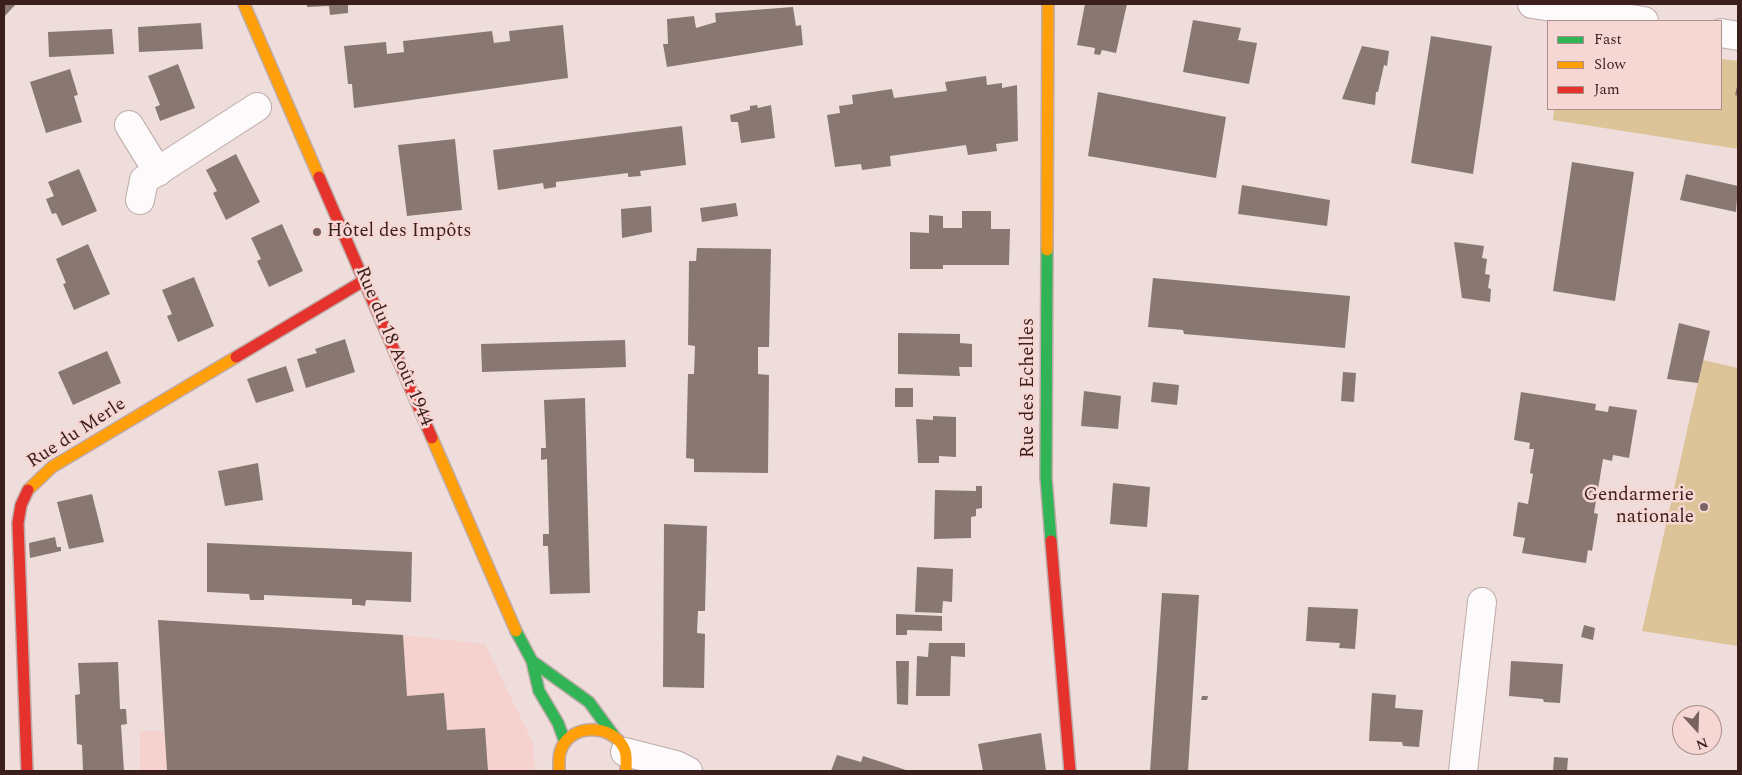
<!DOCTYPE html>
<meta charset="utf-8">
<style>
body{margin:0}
#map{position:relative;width:1742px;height:775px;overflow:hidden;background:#eedddb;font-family:Spectral,serif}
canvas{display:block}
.frame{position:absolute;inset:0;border:5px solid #3b1f1d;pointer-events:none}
.legend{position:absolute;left:1547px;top:20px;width:175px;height:90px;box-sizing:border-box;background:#f6d7d3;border:1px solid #ab8d8a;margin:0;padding:6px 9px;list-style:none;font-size:15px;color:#3b1f1d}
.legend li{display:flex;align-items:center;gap:10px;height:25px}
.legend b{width:25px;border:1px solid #ab8d8a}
.north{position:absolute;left:1672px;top:705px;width:50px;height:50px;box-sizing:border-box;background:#f6d7d3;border:1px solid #ab8d8a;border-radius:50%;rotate:160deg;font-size:14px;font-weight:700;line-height:20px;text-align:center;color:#3b1f1d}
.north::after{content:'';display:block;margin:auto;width:18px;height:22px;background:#7a6260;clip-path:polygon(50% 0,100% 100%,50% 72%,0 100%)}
</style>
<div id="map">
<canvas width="1742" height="775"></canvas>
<div class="frame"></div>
<ul class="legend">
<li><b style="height:6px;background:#30b455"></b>Fast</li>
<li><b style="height:6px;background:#ff9f0a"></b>Slow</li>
<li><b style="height:6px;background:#e5322d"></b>Jam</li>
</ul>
<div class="north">N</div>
</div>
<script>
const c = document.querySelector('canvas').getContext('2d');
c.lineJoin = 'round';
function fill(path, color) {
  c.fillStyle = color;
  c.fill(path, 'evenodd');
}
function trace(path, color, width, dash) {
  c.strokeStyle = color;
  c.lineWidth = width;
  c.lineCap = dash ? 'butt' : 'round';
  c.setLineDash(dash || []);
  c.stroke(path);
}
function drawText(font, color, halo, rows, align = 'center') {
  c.font = font + ' Spectral,serif';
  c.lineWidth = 5;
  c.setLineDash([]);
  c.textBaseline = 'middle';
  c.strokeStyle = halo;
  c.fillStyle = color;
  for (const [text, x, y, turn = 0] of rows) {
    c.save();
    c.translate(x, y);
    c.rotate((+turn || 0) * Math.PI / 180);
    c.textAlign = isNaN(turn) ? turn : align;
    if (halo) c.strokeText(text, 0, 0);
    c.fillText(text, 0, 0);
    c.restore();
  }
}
fill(new Path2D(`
 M158,620L403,635L485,644L533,743L535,769L534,771H140V731H164Z`), '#f5d2ce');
fill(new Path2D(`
 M1721,59L1738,61V149L1553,120L1554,109H1721Z
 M1703,360L1738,368V646L1642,631Z`), '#dcc398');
fill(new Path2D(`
 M4,4H16L4,17Z
 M307,4L348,5V13L330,15L329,6L307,7Z
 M1085,4H1127L1116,53L1102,50L1100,55L1094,54L1095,48L1077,45Z
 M793,7L796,26L801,25L803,45L667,67L663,44H668L667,19L694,16L696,28L716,22L715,13Z
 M1193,20L1241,28L1238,40L1257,43L1249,84L1183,72Z
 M201,23L203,49L139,52L138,27Z
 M563,25L568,78L354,108L352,84H348L344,46L386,42L387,54L404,52L403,41L492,31L494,43L510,41L509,31Z
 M112,29L114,54L49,57L48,32Z
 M1431,36L1492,46L1473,174L1411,163Z
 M1362,46L1389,51L1387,66L1384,65L1378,92H1376L1375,105L1342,99Z
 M178,64L195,108L160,121L155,107L160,105L148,76Z
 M70,69L78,95L74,96L82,122L46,133L30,82Z
 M986,76L987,85L1002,83V88L1017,85L1018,141L996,144L997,151L968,155L966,145L890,156L891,166L862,170L861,164L835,167L827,115L840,113L839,106L853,104L852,95L892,89L894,98L947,91L945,82Z
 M1738,82V96L1735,95Z
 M1098,92L1226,117L1216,178L1088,156Z
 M757,105L758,108L771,105L775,138L741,143L738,122H731L730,115L750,110V106Z
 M682,126L686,165L640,171L641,176L628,177V173L556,182V187L544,189L543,183L498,190L493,150Z
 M455,139L462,210L407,216L398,145Z
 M236,154L260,202L226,220L213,193L217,191L206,170Z
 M1572,162L1634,172L1615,301L1553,291Z
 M79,169L97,211L62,226L56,213L52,214L46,199L54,196L48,182Z
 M1686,174L1738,186L1736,212L1680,200Z
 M1242,185L1330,200L1327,226L1238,214Z
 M736,203L738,216L702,222L700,208Z
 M651,206L652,232L622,238L621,209Z
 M962,211H991V229H1010L1009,265H943V269H910V232L929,233V215L943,216V228H962Z
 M282,224L303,271L269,287L257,261L261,259L251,238Z
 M1454,242L1484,246L1482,258L1487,259L1485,274L1490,275L1488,288L1491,289L1490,302L1462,298Z
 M88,244L110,294L74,310L63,284L66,283L56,259Z
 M697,248L771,249L769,347H758V374L769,375L768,473L694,472V459L686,458L688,374H694L695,346L688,345L689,261H696Z
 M194,277L214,326L178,342L167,316L172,314L162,290Z
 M1153,278L1350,296L1345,348L1196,335L1184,334L1183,330L1148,327Z
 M1679,323L1710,331L1698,383L1667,379Z
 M898,333L960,334V343L972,344V367H959L960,376L898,374Z
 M345,339L355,372L306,388L297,359L317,353L315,349Z
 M625,340L626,367L482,372L481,344Z
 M107,351L121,383L73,405L58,372Z
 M286,366L294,391L256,403L247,379Z
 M1343,372L1356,373L1354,402L1341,401Z
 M1153,382L1179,385L1177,405L1151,402Z
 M895,388H913V407H895Z
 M1084,391L1121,396L1118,429L1081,426Z
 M1521,392L1596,404L1595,410L1608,412L1609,406L1637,410L1629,458L1613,455L1612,461L1603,459L1594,513L1598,514L1592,551L1588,550L1586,563L1522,553L1525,538L1513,536L1518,502L1528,504L1533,474L1530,473L1534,449H1529L1530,443L1514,440Z
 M585,398L590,593L550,594L548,546H543V534H549L547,459L541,460V448H546L544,400Z
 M933,416L956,417V457L939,456V463H918L916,419L933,420Z
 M258,463L263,500L225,506L218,471Z
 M1113,483L1150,487L1147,527L1110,524Z
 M976,486H982V508L976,509V516L971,517V538L934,539L935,490L976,491Z
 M92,494L104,542L69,549L57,502Z
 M664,524L707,526L705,611H698L697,633L705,634L704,688L663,687Z
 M55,537L57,547H61V551L30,558L29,543Z
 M207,543L412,552L411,602L366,600L365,606L359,605H352V599L264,595V600H250L249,594L207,592Z
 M917,567L953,569L952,602L943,601L942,613L915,612Z
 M1162,593L1199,595L1188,771H1150Z
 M1308,607L1358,609L1355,649L1339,648L1340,643L1306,641Z
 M896,614L942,616V631L907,630V635H896Z
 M158,620L403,635L407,696L444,693L447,730L485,728L488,771H167Z
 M1584,625L1595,628L1593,640L1581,637Z
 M929,643H965V657L951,656L950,696H916L917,656L928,657Z
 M896,661H909L908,705L897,704Z
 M1511,661L1563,664L1560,703L1544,702L1543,699L1509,696Z
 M118,662L120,709H126L127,724L121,725L124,771H83L82,745L77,744L75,695L80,694L78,663Z
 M1372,693L1396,695L1395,708L1423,710L1419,747L1403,746L1402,742L1369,741Z
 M1202,696H1208L1207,700H1201Z
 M1041,733L1046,771H983L978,744Z
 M837,755L861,762L863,756L909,771H831Z
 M1554,757L1568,758L1567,771H1553Z`), '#897871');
const street = new Path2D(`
 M1532,4L1644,21
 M1721,33L1738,36
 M129,125L158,172
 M140,200L144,180L257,107
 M625,752L676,765L688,771
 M1463,771L1482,602`);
const fast = new Path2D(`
 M1047,250L1046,477L1051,541
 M516,631L532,661L539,691L558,723L565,742
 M532,661L589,702L614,736`);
const slow = new Path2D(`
 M244,4L319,177
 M1047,250L1048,4
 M432,438L516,631
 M28,490L52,467L236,357
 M559,771C559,760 558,750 566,741C582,722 617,728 625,751C627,757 626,765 626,771`);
const jam = new Path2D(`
 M319,177L432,438
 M236,357L365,280
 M1051,541L1070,771
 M27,771L18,523L21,505L28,490`);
trace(street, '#bfaba8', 30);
trace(fast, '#bfaba8', 14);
trace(slow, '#bfaba8', 14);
trace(jam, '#bfaba8', 14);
trace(street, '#fcfafa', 28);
trace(fast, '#30b455', 11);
trace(slow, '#ff9f0a', 11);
trace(jam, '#e5322d', 11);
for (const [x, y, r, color] of [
 [317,232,5,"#7a6260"],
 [1704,507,5,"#7a6260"]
]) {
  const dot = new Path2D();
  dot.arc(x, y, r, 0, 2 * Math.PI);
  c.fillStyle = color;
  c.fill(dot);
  trace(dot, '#f6d7d3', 2);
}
drawText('19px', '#3b1f1d', '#f6d7d3', [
 ["Hôtel des Impôts",327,232],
 ["Gendarmerie",1694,496,"right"],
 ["nationale",1694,518,"right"]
], 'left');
drawText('19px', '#3b1f1d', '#f6d7d3', [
 ["Rue du 18 Août 1944",393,347,67],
 ["Rue des Echelles",1029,388,-90],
 ["Rue du Merle",77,434,-33]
]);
</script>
